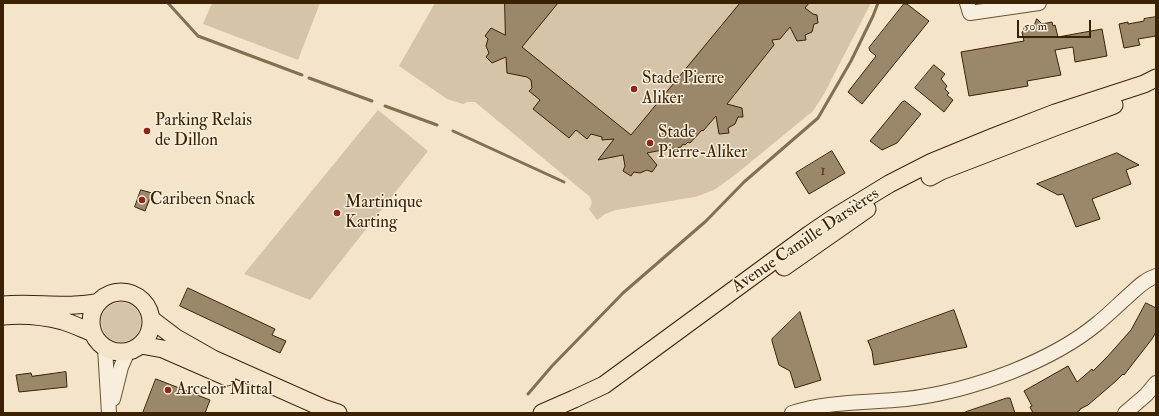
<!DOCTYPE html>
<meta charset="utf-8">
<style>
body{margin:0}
#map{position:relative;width:1159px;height:416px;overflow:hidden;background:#f4e5ca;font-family:"IM FELL Double Pica",serif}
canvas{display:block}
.frame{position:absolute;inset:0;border:4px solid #3b2202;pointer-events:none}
.scale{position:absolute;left:1017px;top:20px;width:74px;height:18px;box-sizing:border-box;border:2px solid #3b2202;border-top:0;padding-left:5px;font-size:12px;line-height:14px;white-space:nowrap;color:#3b2202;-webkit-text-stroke:3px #f8eedd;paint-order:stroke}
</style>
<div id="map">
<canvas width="1159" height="416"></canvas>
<div class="frame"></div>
<div class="scale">50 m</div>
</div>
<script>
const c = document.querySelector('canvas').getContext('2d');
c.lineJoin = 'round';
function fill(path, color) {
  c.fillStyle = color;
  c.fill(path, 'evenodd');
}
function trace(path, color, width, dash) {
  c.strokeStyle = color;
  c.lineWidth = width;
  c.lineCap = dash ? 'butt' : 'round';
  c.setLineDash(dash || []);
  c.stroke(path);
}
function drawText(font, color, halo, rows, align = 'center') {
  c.font = font + ' "IM FELL Double Pica",serif';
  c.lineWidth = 3;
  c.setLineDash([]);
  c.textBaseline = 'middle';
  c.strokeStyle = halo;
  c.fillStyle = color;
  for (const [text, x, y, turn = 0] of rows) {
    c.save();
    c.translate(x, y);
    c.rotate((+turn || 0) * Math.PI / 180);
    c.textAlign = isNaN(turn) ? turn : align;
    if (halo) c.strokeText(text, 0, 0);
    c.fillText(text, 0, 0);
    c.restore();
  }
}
fill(new Path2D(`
 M212,3H320L298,60L203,24Z
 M435,3H871L824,94L813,111L735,175L714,190L695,197L616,210L605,214L597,220L589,209C592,204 593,201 589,196L475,102H467L463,104L447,99L399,66Z
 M378,110L428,151L310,300L244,274Z
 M101 322a20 20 0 1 1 40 0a20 20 0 1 1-40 0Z`), '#d5c4a8');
trace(new Path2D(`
 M168,3L198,36L302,75
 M309,78L372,101
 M385,106L437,125
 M453,131L564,182
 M528,394L552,366L623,293L706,221L744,182L818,118L851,61L873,16L878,3`), '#846f51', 3);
const building = new Path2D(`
 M505,3H558L522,47L631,135L740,3H809L805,8L813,14L817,15L818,23L814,24L812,32L805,35L806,40L797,41L790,27L780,39L772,40L774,45L727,104L742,108L743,117H738L735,124L728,128L729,133L719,134L716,116L703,131L702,130L690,143L688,142L685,145L683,144L681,147L670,149L664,145L662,150L647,153L657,165L652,172L647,170L640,173L634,172L631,176L623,171L625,166L623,155L598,160L614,139L602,140V137L591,134L587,139L576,130L569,138L533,109L540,100L529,91L532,88L531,80L527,77L507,73L506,57L492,63L486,57L489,53L486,46L488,39L485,36L491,28L505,35Z
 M904,4H907L929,21L862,104L848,92L876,56L870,51L869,48Z
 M1156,17V36L1138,39L1140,45L1124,48L1119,24L1128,22V24L1144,21V19Z
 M1037,19L1042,24L1052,22L1053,26L1055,25L1058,37L1102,29L1107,56L1075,62L1073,47L1055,50L1061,75L1027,81L1028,86L969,96L961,52L1024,41L1022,32L1024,31V27L1034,25Z
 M934,65L945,74L941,79L947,86L945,89L949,93L947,95L953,100L944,112L915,88Z
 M905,101L921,114L897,143L882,150L870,141L902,102Z
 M832,151L845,173L809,194L796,173Z
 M1117,153L1139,165L1126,170L1131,184L1092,199L1100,219L1076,227L1063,194L1058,195L1037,184Z
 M141,190L152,193L145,211L135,207Z
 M188,288L275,329L272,335L286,341L280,353L180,306Z
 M1146,303L1156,308V332L1152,339L1124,375L1123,374L1116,381L1088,405L1080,409V410L1076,413H1033L1030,407L1032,406L1024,391L1068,366L1077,382L1092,369L1093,371L1108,356L1131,330Z
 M954,310L967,347L874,365L872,351L868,341Z
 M800,312L821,380L795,388L790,371L779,365L772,341V339Z
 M66,372L67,387L19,392L16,375L31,373L32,376Z
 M156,379L210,400L205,413H143Z
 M1007,398H1010L1015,413H967L966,412Z`);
fill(building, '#9b876a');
trace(building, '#3b2202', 1);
const minor = new Path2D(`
 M967,3L970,13L1039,3
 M105,348L109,413
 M113,399L121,367L128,351
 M792,413C829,401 867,403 906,399C942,395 977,385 1011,372C1041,360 1073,344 1098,323C1108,315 1117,306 1127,297C1136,289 1144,280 1156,276
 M1125,413L1146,395L1156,383`);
const major = new Path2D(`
 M930,177L941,171L1055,127L1114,105
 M784,267L867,209
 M91 322a30 30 0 1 1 60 0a30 30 0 1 1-60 0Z
 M3,305C35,302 68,309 99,302
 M3,316C23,314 44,316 63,321C73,324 83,329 93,333
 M151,319L176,338L213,359L323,408L338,413
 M141,345L163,349L227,377
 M542,413L574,399L604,385L810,234L835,217L889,184L932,162L993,137L1055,113L1144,84L1156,78`);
trace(minor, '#695334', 16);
trace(major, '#3b2202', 19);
trace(minor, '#f8eedd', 14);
trace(major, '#f4e5ca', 17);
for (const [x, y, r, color] of [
 [634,89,4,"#8f2418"],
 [147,131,4,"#8f2418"],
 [650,143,4,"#8f2418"],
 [142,200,4,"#8f2418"],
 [337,213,4,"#8f2418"],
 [168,390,4,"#8f2418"]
]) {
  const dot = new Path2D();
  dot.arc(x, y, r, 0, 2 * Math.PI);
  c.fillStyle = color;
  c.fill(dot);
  trace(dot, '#f8eedd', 1.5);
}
drawText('15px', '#533b1c', null, [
 ["1",823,172]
]);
drawText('17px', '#3b2202', '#f8eedd', [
 ["Stade Pierre",642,79],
 ["Aliker",642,99],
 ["Parking Relais",155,121],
 ["de Dillon",155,141],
 ["Stade",658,133],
 ["Pierre-Aliker",658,153],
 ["Caribeen Snack",150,200],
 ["Martinique",345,203],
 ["Karting",345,223],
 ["Arcelor Mittal",176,390]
], 'left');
drawText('17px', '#3b2202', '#f8eedd', [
 ["Avenue Camille Darsières",806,241,-34]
]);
</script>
